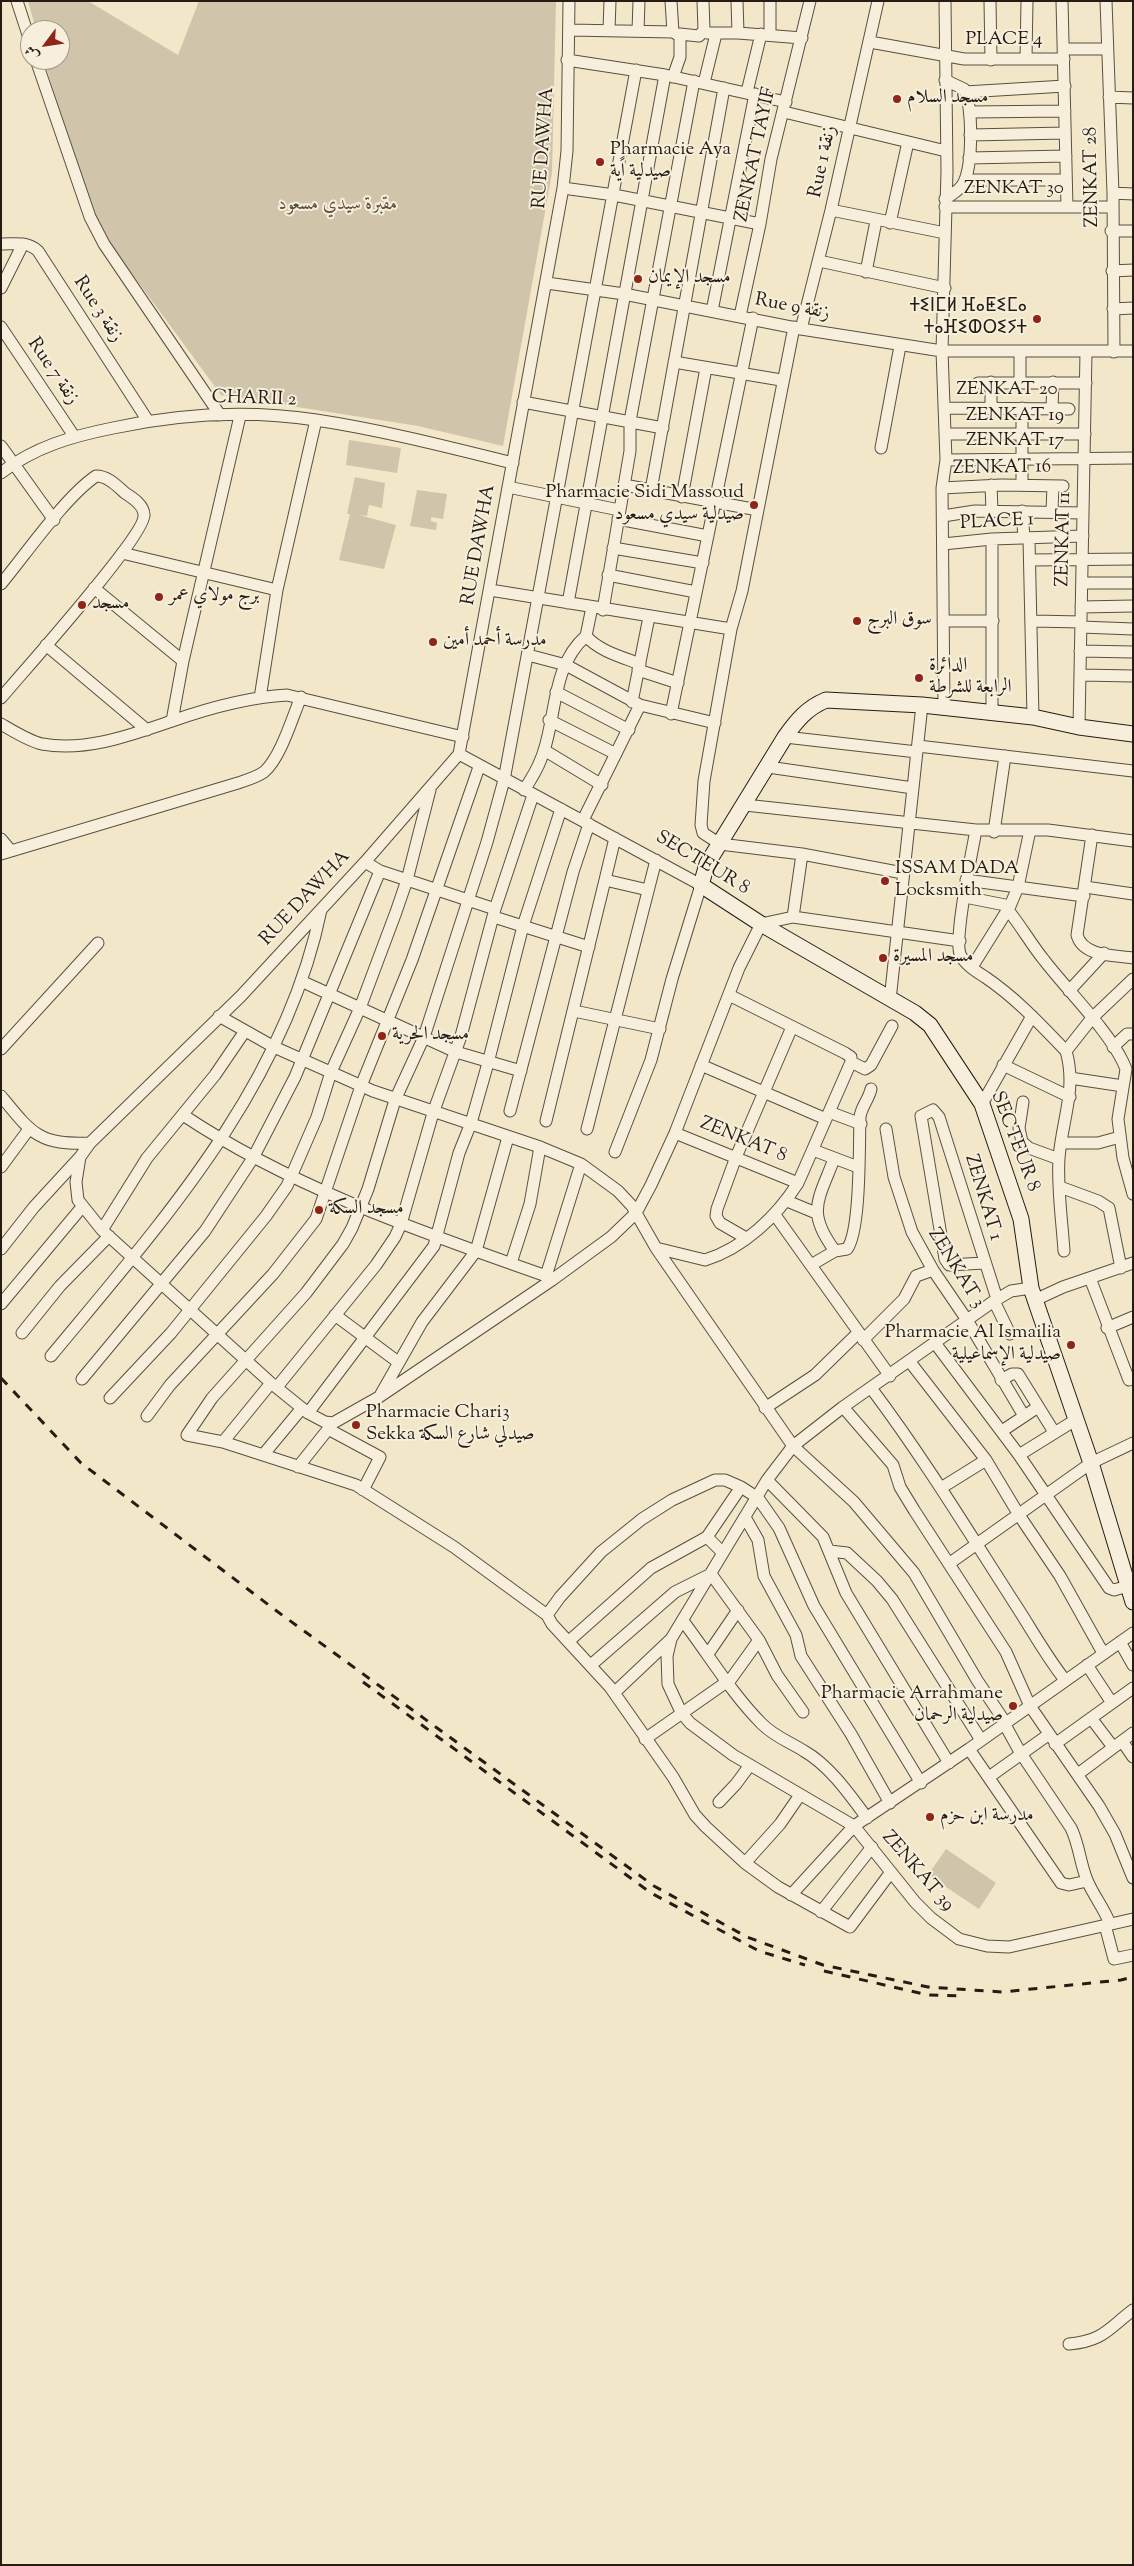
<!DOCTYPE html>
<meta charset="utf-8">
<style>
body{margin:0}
#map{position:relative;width:1134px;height:2566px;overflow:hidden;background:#f3e7c9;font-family:"Sorts Mill Goudy",Amiri,serif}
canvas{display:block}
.frame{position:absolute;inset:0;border:2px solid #251d14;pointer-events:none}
.north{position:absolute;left:20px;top:20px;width:50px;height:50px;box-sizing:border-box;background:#f7efdc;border:1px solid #a39b8c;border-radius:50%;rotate:239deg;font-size:14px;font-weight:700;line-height:20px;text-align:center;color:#251d14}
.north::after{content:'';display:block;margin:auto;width:18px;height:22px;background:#8f2418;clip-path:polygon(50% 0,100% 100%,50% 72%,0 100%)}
</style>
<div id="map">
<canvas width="1134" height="2566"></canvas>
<div class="frame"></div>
<div class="north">ش</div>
</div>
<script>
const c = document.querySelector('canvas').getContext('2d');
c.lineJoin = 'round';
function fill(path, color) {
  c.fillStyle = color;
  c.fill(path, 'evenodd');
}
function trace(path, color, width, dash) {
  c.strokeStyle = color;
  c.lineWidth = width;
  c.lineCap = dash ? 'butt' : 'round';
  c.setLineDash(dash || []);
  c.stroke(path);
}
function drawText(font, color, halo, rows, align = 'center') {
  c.font = font + ' "Sorts Mill Goudy",Amiri,"Noto Sans Tifinagh",serif';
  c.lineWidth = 4;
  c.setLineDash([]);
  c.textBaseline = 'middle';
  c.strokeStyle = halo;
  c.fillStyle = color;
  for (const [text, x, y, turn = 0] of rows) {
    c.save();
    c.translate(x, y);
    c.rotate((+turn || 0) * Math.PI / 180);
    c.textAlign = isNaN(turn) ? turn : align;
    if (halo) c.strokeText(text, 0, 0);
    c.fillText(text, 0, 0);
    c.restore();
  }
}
fill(new Path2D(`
 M28,1H88L178,55L199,1H556L552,173L503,446L418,426L221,395L92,219L44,60H60V30H36Z
 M349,440L401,448L397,473L346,465Z
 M355,477L385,483L382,508L369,505L367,516L359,515L396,525L384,569L339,560L350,514H347Z
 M417,490L447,494L443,519L431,517V521L437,523L436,530L410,526Z
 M946,1849L996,1883L979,1909L928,1875Z`), '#d0c5aa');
const street = new Path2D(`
 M17,1L30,41
 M671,1L673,32L680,36V57L673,77
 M703,1L704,30L707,33H738L802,38
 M737,1L738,33
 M770,1V35
 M990,1L991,60
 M1062,1L1067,207
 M1106,1L1113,193L1114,352
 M570,30L673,32
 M609,30L610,1
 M638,31L639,1
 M680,34L699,36L704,30
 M870,42L964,59H1064
 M1064,49H1107
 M1026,59L1027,1
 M36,60L90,217L104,244L220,415
 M567,60L665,75L786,102
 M636,70L504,780L487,842L424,1037L395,1100L368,1189L352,1228L343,1244L306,1293L212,1398L187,1435L223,1442L356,1485L454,1547L547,1615L552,1624L610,1687L673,1777L695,1815L706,1827L745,1863L778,1887L850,1927L891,1872
 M945,80L964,89C973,105 973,167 963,184C959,191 952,194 945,199
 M704,83L716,34
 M747,92L761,34
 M965,92L1065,86
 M1109,97L1133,98
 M784,112L946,151
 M970,112L1065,111
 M970,135L1065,133
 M969,158L1066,156
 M965,180H1066
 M563,188L614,195L760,224
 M1113,193L1133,194
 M945,207H1112
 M831,210L945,233
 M890,223L908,142
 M1111,231H1133
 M1,244C15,244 27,241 38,251L148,421
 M819,261L945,288
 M1112,271L1133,270
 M866,272L876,221
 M547,283L624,294L801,329L942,351H1133
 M1,288L23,244
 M1113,309L1133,308
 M712,311L755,94
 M740,316L760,224L771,159L810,1
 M1,327L74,436
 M794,327L742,591L731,629L704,781L701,825L703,833L720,844L802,854L903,873
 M801,329L831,210L878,1
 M1020,352V382
 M674,362L781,380
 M978,383H1086
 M523,402L663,428
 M944,408L1069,409
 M991,408V382
 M1022,408V485
 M1052,408L1053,382
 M945,434H1085
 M1,446L54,520
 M881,448L900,346
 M946,460L1133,458
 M1,473C34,447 73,436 113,428C179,414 249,410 316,420C382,430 448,447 513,463
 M624,485L758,510
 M991,485L992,511
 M508,487L619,510
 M942,488L1001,485L1063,486
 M651,490L724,88
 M682,497L706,368
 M1022,511L1024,538
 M1052,511L1053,486
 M943,516L975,511L1083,513
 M618,519L708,536
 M992,539V713
 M1029,539L1033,717
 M943,544L992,539L1083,536
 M613,548L703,563
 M122,553L277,590
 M1031,560L1133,559
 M608,575L696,592
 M1082,583H1133
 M1,584C26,554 65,497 96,476C108,476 117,486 125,493C133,498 144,505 144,515C146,535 21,674 1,698
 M94,588L183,661
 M490,590L731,629
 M568,603L665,75
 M592,607L586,636C599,651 622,657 640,664
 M1081,607L1133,606
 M603,610L630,451V421L694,81
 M943,621H993
 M1033,621L1081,622
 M1081,627L1133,629
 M46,645L147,730
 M1080,651L1133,652
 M528,655L566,665L640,705L715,723
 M638,670L678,683
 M1080,675L1133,676
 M556,692L629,730
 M260,698L277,590L316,420
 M632,702L649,617
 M944,707L942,488L946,460L942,351L947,171L945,1
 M671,714L753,318
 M549,720L616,754
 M172,721L183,661L240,416
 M1,724C13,731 29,741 42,744C86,752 131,735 172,721C209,708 249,697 287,695L463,737
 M1079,727L1086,352
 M785,737L917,752
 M918,746L1133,771
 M544,750L602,785
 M459,754L701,885L672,979L651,1060L615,1152
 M768,767L913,788
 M524,790C530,781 537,770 541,759C557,721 550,667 586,636
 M745,805L976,830H1048L1133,841
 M583,820L640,705
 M976,830C972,852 954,937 960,954C964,964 977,972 985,977C1016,998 1040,1024 1066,1051C1077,1089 1062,1120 1059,1158C1057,1188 1062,1220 1064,1251
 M994,832L1005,756
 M1092,835L1077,935C1083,957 1115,955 1133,958
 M1,839L11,851
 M1,854L238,783C247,780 257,777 264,772C281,757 292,718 301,697
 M380,871L495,909
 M605,880L615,838
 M966,880L1084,896
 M1085,887L1133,894
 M965,897L1010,906
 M1008,910C1021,926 1031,944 1044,960C1067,990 1107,1029 1123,1062L1126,1069L1118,1119L1123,1158L1133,1194
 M494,917L589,947
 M793,917L802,854
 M972,967L1010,906L1018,887L1030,830
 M301,981L456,1052L521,1071
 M1069,991L1104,953
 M729,995L845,1053L851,1057V1062L865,1069L871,1065L892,1026
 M890,1000L922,705
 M574,1011L660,1029
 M219,1016L274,1047L373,1091L540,1147L581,1164L618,1191L632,1206L656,1248L793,1446L854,1502L914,1573L977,1680L1005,1722
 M1113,1047L1127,1034H1133
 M1,1049L98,943
 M1066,1051L1092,1018L1133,979
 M701,1065L826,1119
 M1003,1065L1070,1097
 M1070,1078L1123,1086
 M1,1096C32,1134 39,1145 90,1143
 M1023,1102L1019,1128L1022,1142L1029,1148L1059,1159
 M982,1104L1032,1016
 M510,1111L573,872L589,824
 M829,1112L861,1124
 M183,1115C294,1189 422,1232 546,1276L552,1280
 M546,1121L605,880L648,890
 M587,1129L656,860
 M886,1129L894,1177L912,1232L933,1270L967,1320L1024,1416
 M675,1133L798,1183
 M1061,1143H1098L1120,1137
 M813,1150L858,1167
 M80,1157L76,1182L78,1200L102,1230L271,1383L308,1413L325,1422L333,1423
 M834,1159C818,1201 806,1212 835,1251
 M1,1167L29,1129
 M1060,1187L1098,1201L1109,1208L1121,1268
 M787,1201L816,1213
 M775,1215L890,1376
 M102,1230L147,1158L215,1075L245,1031
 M746,1238L720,1223L716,1216L717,1209L736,1157L792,1027
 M656,1248L705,1260C744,1248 777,1216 798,1183L851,1062
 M1,1249L34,1207L80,1157L90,1143L241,996L365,862L459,754L563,188L567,151L569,1
 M511,1263L530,1204L540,1147
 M984,1263L949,1265L945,1259L921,1116L933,1110L939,1117L997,1299
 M811,1265L835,1251L847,1249C861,1231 859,1143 860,1117C861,1107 869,1099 871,1089
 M546,1276L581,1164
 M1090,1278L1129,1380L1133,1378
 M1031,1288L1011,1291L994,1301L843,1407L793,1446L767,1480L671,1639L667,1656L668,1684L681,1712L690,1723L733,1755L854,1826L915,1902L931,1918L959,1939L987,1946L1009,1947L1133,1919
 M1035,1300L1063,1287L1133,1263
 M994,1301L1010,1334
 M1,1304L82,1207
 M335,1315L398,1362
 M1107,1328L1133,1317
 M22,1333L60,1286L109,1236
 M863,1340L904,1299L916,1276L933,1270
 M935,1343L1019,1455L1109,1588L1114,1590L1128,1586
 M51,1356C162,1222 285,1086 321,910
 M910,1362L986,1460L1019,1515L1060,1576L1103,1653
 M82,1379L205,1231L253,1158L295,1077L380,871L365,862
 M1001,1380L1012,1374H1018L1054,1432
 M277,1387L376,1265L395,1237L401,1224L433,1113L461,1036L495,909L533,795
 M871,1388C923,1457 968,1531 1015,1604C1032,1630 1046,1656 1065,1680
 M381,1394L422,1322L476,1251L508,1137
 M110,1398L171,1333L266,1216L287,1186L317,1117L331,1072L360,1008L396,912L407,880L430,790
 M843,1407L893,1465L900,1487L914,1510L1006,1652L1030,1706L1099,1806L1115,1834L1133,1878
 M765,1408L815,1375L858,1333
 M308,1413L434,1246L459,1153L471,1123L488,1063L523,926L561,809
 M147,1416L170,1385L273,1274L316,1219L361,1086L412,960L479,767
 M328,1429L380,1457L363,1490
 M1002,1431L1038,1407
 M223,1442L271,1383
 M263,1455L302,1408
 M1019,1455L1077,1419
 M298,1467L333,1423L379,1397L552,1280L611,1237L636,1213L651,1185L675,1133L739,968L761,924L793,917L960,941
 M767,1480L823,1537L846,1593L949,1763
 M941,1488L986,1460
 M746,1519L758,1540L764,1576L796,1635L801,1656L851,1734L890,1803
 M707,1537L741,1487
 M830,1551L847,1553L877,1581L892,1599L981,1740
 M950,1563L1091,1463L1133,1443
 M547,1615L560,1597L601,1552L642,1519L672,1500L715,1480H725L741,1487L758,1498L779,1528L814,1606L921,1783
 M683,1621C709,1655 732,1694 762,1724C775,1737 790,1742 804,1751C829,1765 850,1795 867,1818
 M569,1641L651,1568L707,1537L723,1553
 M1120,1642L1133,1665
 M708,1654L738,1610
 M591,1665L675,1592L711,1574L759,1640L777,1675L803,1712
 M1087,1665L1112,1703
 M614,1693L671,1639
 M1091,1718L1113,1747
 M1004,1723L1020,1752L1071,1828C1079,1844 1080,1863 1087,1880C1093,1895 1104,1908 1110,1924
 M645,1739L731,1679L759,1640
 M1122,1741L1133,1757
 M1055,1744L1133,1688
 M969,1749L1061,1883L1069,1885L1087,1881
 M1078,1774L1133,1733
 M989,1777L1048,1735
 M719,1802L736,1784L750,1765
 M745,1863L780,1824L800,1795
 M791,1895L854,1826L969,1749L1133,1633
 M821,1912L872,1847
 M1105,1925L1114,1959L1133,1955
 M1069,2344C1103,2341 1108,2329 1133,2310`);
const secondary = new Path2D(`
 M1133,734L1079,727L1033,717L922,705L826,700C807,708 797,720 785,737L707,864L701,885L761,924L915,1013L930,1025L982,1104L1021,1219L1031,1288L1091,1463L1133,1602`);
trace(street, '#585041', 13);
trace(secondary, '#251d14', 17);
trace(street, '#f7efdc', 11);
trace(secondary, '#f7efdc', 15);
trace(new Path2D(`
 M1,1378L81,1463L278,1612L654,1886L747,1937L823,1965L928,1987L1002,1992L1121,1980L1133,1977
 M363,1682L651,1893L759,1951L805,1965
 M824,1971L928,1995L963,1996`), '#251d14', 3, [9, 9]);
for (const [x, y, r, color] of [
 [897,99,5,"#8f2418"],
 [600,162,5,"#8f2418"],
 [638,279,5,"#8f2418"],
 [1037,319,5,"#8f2418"],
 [754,505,5,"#8f2418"],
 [159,597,5,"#8f2418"],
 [82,605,5,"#8f2418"],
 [857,621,5,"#8f2418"],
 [433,642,5,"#8f2418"],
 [919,678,5,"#8f2418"],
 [885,881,5,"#8f2418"],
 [883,958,5,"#8f2418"],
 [382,1036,5,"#8f2418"],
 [319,1210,5,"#8f2418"],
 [1071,1345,5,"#8f2418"],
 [356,1425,5,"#8f2418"],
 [1013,1706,5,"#8f2418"],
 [930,1817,5,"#8f2418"]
]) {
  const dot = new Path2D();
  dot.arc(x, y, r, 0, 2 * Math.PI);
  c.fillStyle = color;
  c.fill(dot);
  trace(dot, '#f7efdc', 2);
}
drawText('19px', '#251d14', '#f7efdc', [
 ["PLACE 4",1004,41],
 ["RUE DAWHA",545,148,-86],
 ["ZENKAT TAYIF",757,155,-78],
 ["Rue 1 زنقة",824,162,-78],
 ["ZENKAT 28",1093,177,-91],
 ["ZENKAT 30",1014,190],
 ["Rue 9 زنقة",792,308,11],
 ["Rue 3 زنقة",97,310,57],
 ["Rue 7 زنقة",52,372,56],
 ["ZENKAT 20",1007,391],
 ["CHARII 2",254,400,2],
 ["ZENKAT 19",1015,417],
 ["ZENKAT 17",1015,442],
 ["ZENKAT 16",1002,469,-1],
 ["PLACE 1",997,523,-3],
 ["ZENKAT 11",1065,539,-89],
 ["RUE DAWHA",480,545,-80],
 ["SECTEUR 8",702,864,31],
 ["RUE DAWHA",306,899,-47],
 ["ZENKAT 8",743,1141,22],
 ["SECTEUR 8",1014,1142,69],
 ["ZENKAT 1",982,1198,73],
 ["ZENKAT 3",955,1269,58],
 ["ZENKAT 39",917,1872,49]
]);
drawText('19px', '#251d14', '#f7efdc', [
 ["مسجد السلام",907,99],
 ["Pharmacie Aya",610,151],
 ["صيدلية اًية",610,173],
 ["مسجد الإيمان",648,279],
 ["ⵜⵉⵏⵎⵍ ⴼⴰⵟⵉⵎⴰ",1027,308,"right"],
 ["ⵜⴰⴼⵉⵀⵔⵉⵢⵜ",1027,330,"right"],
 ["Pharmacie Sidi Massoud",744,494,"right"],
 ["صيدلية سيدي مسعود",744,516,"right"],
 ["برج مولاي عمر",169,597],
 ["مسجد",92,605],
 ["سوق البرج",867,621],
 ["مدرسة أحمد أمين",443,642],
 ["الدائرة",929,667],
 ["الرابعة للشرطة",929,689],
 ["ISSAM DADA",895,870],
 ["Locksmith",895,892],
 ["مسجد المسيرة",893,958],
 ["مسجد الحرية",392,1036],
 ["مسجد السكة",329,1210],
 ["Pharmacie Al Ismailia",1061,1334,"right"],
 ["صيدلية الإسماعيلية",1061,1356,"right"],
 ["Pharmacie Chari3",366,1414],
 ["Sekka صيدلي شارع السكة",366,1436],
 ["Pharmacie Arrahmane",1003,1695,"right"],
 ["صيدلية الرحمان",1003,1717,"right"],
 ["مدرسة ابن حزم",940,1817]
], 'left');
drawText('italic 19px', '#584f41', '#f7efdc', [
 ["مقبرة سيدي مسعود",338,206]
]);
</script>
